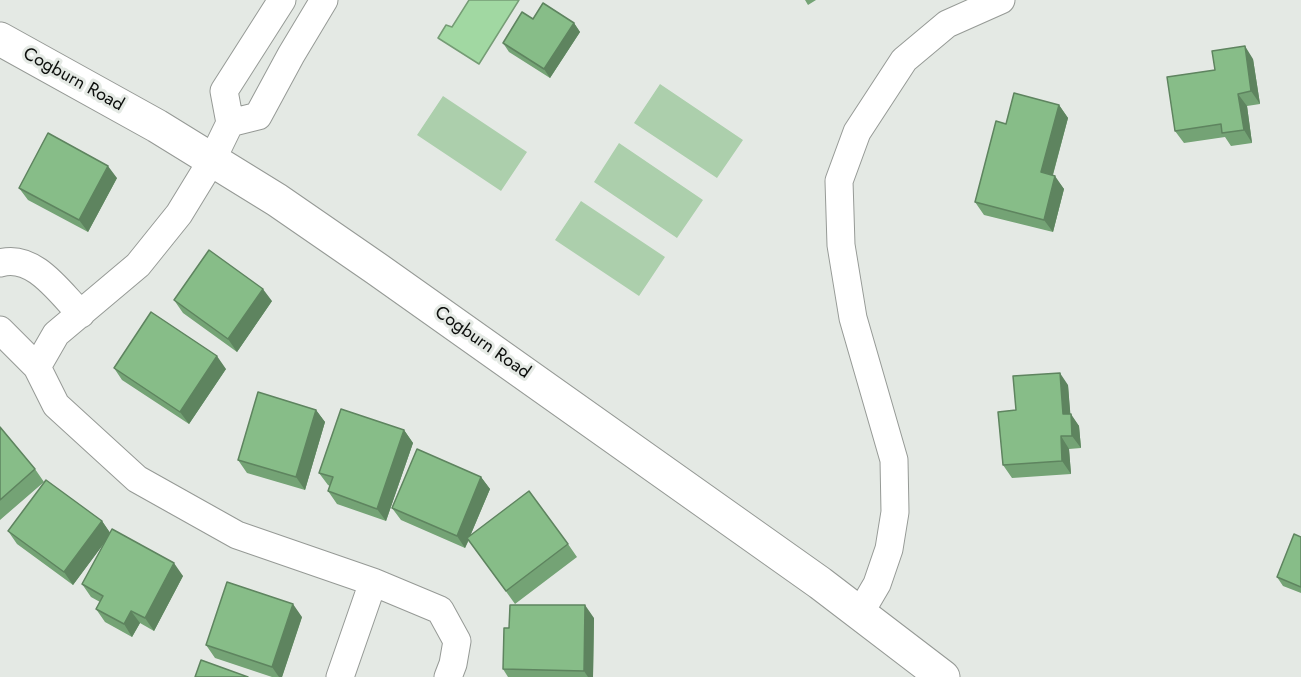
<!DOCTYPE html>
<style>
body{margin:0}
canvas{display:block;background:#e4e9e4}
</style>
<canvas width="1301" height="677"></canvas>
<script>
const c = document.querySelector('canvas').getContext('2d');
c.lineJoin = 'round';
function fill(path, color) {
  c.fillStyle = color;
  c.fill(path, 'evenodd');
}
function trace(path, color, width, dash) {
  c.strokeStyle = color;
  c.lineWidth = width;
  c.lineCap = dash ? 'butt' : 'round';
  c.setLineDash(dash || []);
  c.stroke(path);
}
function drawText(font, color, halo, rows, align = 'center') {
  c.font = font + ' Jost,sans-serif';
  c.lineWidth = 6;
  c.setLineDash([]);
  c.textBaseline = 'middle';
  c.strokeStyle = halo;
  c.fillStyle = color;
  for (const [text, x, y, turn = 0] of rows) {
    c.save();
    c.translate(x, y);
    c.rotate((+turn || 0) * Math.PI / 180);
    c.textAlign = isNaN(turn) ? turn : align;
    if (halo) c.strokeText(text, 0, 0);
    c.fillText(text, 0, 0);
    c.restore();
  }
}
fill(new Path2D(`
 M660,84L743,140L717,178L634,123Z
 M443,96L527,152L501,191L417,135Z
 M619,143L703,200L677,238L594,182Z
 M581,201L665,257L639,296L555,240Z`), '#accfac');
const water = new Path2D(`
 M469,0H519L479,64L438,38L446,25L452,27Z`);
fill(water, '#a1d8a2');
trace(water, '#759c75', 1.5);
const street = new Path2D(`
 M324,0L291,55L258,116L230,123L212,160L179,214L138,265L56,334L37,367L56,405L137,479L237,535L373,582L440,610L457,641L453,664L448,677
 M230,123L224,91L282,0
 M0,263C34,253 60,293 81,314
 M0,330L37,367
 M860,613L877,584L889,549L895,512L894,460L853,318L841,245L839,181L857,132L904,60L947,24L1001,0
 M340,677L373,582`);
const secondary = new Path2D(`
 M0,39L157,126L277,200L377,269L820,583L943,677`);
trace(street, '#969a96', 29);
trace(secondary, '#969a96', 35);
trace(street, '#fff', 27);
trace(secondary, '#fff', 33);
fill(new Path2D(`
 M805,0H816L808,5Z
 M533,19L574,23L580,32L550,78L509,52L503,43Z
 M1253,59L1260,104L1247,106L1252,143L1231,146L1225,137L1184,143L1175,131L1215,70Z
 M1059,105L1068,118L1053,175L1064,189L1053,232L984,215L975,202L1006,124Z
 M117,178L88,232L28,200L19,188Z
 M174,300L272,301L237,352L183,313Z
 M114,368L226,369L189,424L122,380Z
 M1068,385L1070,414L1079,426L1081,448L1069,449L1071,474L1012,478L1003,465L1016,410Z
 M316,410L325,422L305,490L247,473L238,460Z
 M0,427L35,469L44,482L0,520Z
 M404,430L413,443L386,521L337,504L328,491L330,486L328,485L319,473Z
 M481,477L490,489L471,534L568,544L577,557L515,604L469,540L465,548L401,520L392,508Z
 M102,521L110,533L183,576L154,631L140,623L132,637L105,622L96,609L100,602L91,597L82,584L107,539L73,585L17,544L8,531Z
 M1301,537V593L1283,586L1277,577Z
 M302,617L282,677H272L215,658L206,645Z
 M594,618L593,677H508L503,669L509,628Z`), '#74a375');
fill(new Path2D(`
 M574,23L580,32L550,78L544,69Z
 M1245,46L1253,59L1260,104L1251,91Z
 M1238,94L1247,106L1252,143L1244,130Z
 M1059,105L1068,118L1050,185L1041,172Z
 M108,166L117,178L88,232L79,220Z
 M1055,176L1064,189L1053,232L1044,220Z
 M263,289L272,301L237,352L228,339Z
 M217,356L226,369L189,424L180,412Z
 M1060,373L1068,385L1071,421V414L1079,426L1081,448L1072,436L1063,414Z
 M316,410L325,422L305,490L296,477Z
 M404,430L413,443L386,521L377,509Z
 M1061,436L1069,449L1071,474L1062,461Z
 M481,477L490,489L465,548L457,536Z
 M102,521L111,534L73,585L64,572Z
 M174,563L183,576L154,631L145,618Z
 M293,604L302,617L282,677H279L272,667Z
 M585,605L594,618L593,677H588L584,671Z
 M131,611L140,623L132,637L124,624Z`), '#5e845f');
const building = new Path2D(`
 M543,3L574,23L544,69L503,43L522,12L533,19Z
 M1245,46L1251,91L1238,94L1244,130L1222,133L1221,124L1175,131L1167,77L1215,70L1212,51Z
 M1014,93L1059,105L1041,172L1055,176L1044,220L975,202L996,121L1006,124Z
 M48,133L108,166L79,220L19,188Z
 M209,250L263,289L228,339L174,300Z
 M151,312L217,356L180,412L114,368Z
 M1060,373L1063,414H1071L1072,436H1061L1062,461L1003,465L998,412L1016,410L1013,376Z
 M258,392L316,410L296,477L238,460Z
 M341,409L404,430L377,509L328,491L333,477L319,473Z
 M0,427L35,469L0,500Z
 M417,449L481,477L457,536L392,508Z
 M46,480L102,521L64,572L8,531Z
 M529,491L568,544L506,591L467,538Z
 M112,529L174,563L145,618L131,611L124,624L96,609L103,596L82,584Z
 M1294,534L1301,537V587L1277,577Z
 M227,582L293,604L272,667L206,645Z
 M510,605H585L584,671L503,669L504,628H509Z
 M201,660L248,677H195Z`);
fill(building, '#87bd88');
trace(building, '#5e845f', 1.5);
drawText('18px', '#0d0f0d', '#e4e9e4', [
 ["Cogburn Road",73,80,29],
 ["Cogburn Road",482,343,35]
]);
</script>
